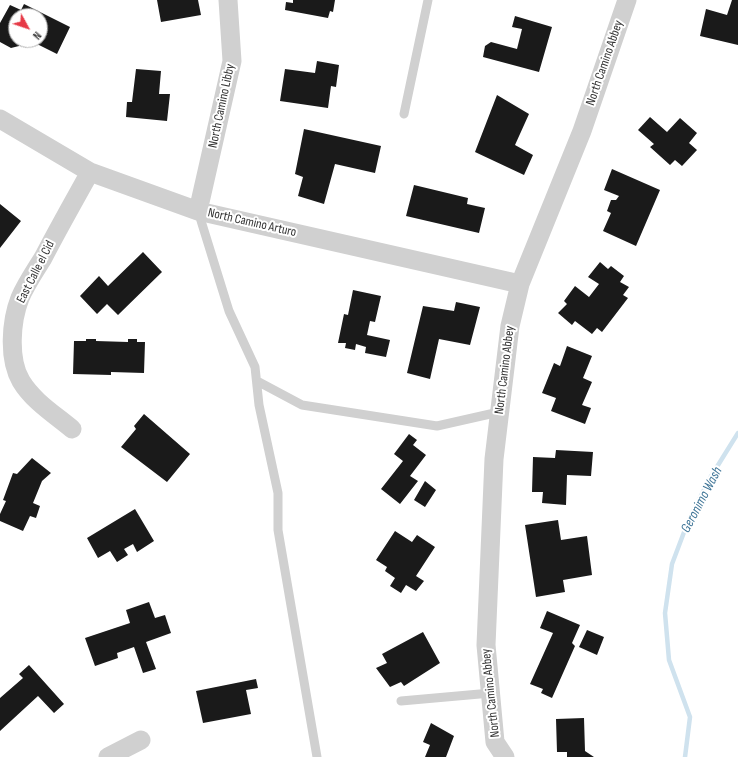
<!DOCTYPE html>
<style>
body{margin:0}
#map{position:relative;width:738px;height:757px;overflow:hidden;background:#fff;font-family:"Sofia Sans Condensed",sans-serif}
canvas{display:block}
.north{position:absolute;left:8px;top:8px;width:40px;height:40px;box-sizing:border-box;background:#fff;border:1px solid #adadad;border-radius:50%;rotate:130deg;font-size:11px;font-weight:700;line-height:16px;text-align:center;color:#333}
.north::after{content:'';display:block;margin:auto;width:14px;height:18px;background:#e63946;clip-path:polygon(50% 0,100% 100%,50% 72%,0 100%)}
</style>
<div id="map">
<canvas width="738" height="757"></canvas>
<div class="north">N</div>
</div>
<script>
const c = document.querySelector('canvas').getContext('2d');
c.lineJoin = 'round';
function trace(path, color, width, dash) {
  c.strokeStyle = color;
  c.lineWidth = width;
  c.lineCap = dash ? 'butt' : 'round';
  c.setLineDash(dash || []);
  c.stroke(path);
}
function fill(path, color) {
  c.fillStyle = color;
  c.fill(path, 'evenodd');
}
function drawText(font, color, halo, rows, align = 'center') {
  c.font = font + ' "Sofia Sans Condensed",sans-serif';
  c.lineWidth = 4;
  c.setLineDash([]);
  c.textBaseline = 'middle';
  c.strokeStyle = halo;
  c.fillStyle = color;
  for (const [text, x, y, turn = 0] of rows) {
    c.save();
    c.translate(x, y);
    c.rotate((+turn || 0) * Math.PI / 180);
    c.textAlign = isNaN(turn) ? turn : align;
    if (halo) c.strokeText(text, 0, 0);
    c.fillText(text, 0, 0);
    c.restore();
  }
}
trace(new Path2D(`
 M685,757L690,717L669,660L665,613L672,564L689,519L710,478L738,433`), '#cfe2ee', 4.5);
fill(new Path2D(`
 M157,0H198L201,15L161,22Z
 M293,0H335L333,12L330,11L328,18L285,10L286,2L293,3Z
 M732,0H738V45L700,36L706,9L727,15Z
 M24,4L70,27L57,54L29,40H40V16H16V40H21L19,46L11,48L0,42V23L10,5L21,10Z
 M515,16L552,27L539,72L483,57L485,46L491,42L517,49L522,29L512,27Z
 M317,61L339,65L336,87L331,86L328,108L280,101L285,69L315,73Z
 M136,69L161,71L159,94H170L167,121L126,117L127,102H132Z
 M497,95L529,114L515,145L533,155L524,175L475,152Z
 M650,117L667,132L680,118L697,133L689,143L697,150L682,166L675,160L670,165L650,147L654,144L638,130Z
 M304,129L381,146L375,173L335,164L324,204L298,196L303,177L295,174Z
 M612,169L660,190L636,246L603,231L611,213L607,211L611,200H616L619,196L604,190Z
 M414,185L468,198L467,204L485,208L479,233L406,216Z
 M0,204L21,221L0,248Z
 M143,252L162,272L118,315L107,304L97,314L80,296L99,276L108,286Z
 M600,262L608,269L611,266L624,276L620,282L629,287L623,295L628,298L602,332L597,328L592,334L575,321L572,325L558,313L567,304L564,301L575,286L589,297L599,284L588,277Z
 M353,290L381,296L375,322L370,321L367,335L390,340L386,357L365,353L366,347L356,344L355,350L345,348L346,343H338L344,314L348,315Z
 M456,302L480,307L470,345L439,339L430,379L407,373L423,306L454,311Z
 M86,339H96V341L128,342V339H137V342H145L144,373L111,372V375L73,374L74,341H86Z
 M567,346L592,356L583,378L592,382L582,405L591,408L585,424L551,411L556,398L542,393L554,363L560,366Z
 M144,414L190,454L167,482L121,447L136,429L134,426Z
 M409,434L417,440L413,445L426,455L410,476L418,481L400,504L381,489L403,461L394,454Z
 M556,450L593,452L591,476L567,475L566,505L542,503L543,492H532L533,457L555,458Z
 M32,458L51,473L42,481L33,503L40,506L36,518L30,516L23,531L0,521V514L6,501L3,500L13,473L17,474Z
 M425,481L436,490L425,507L414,500Z
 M135,509L154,541L137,552L133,544L124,549L128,555L117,562L110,551L98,558L87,538Z
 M558,520L561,540L587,536L592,575L563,580L565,592L536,597L525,525Z
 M395,531L412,542L417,535L435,547L416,576L424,581L416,591L406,585L401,593L390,586L395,578L385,571L387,567L376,560Z
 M149,602L155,618L165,615L171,633L146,642L156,669L143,673L134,647L117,653L118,658L95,666L85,638L130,623L126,610Z
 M547,611L580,625L572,643L575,646L552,698L541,693L543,689L530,684L553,633L540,628Z
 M587,630L604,637L597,655L579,647Z
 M423,632L440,663L404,686L401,682L390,687L376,668L387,663L382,654Z
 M29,665L64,704L54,713L38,696L0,731V698L23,678L19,674Z
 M256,679L258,688L246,690L251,714L203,723L196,691Z
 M584,718L585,751L594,757H567V752H557L556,719Z
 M431,723L454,736L446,757H425L430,745L423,742Z`), '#1a1a1a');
trace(new Path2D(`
 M404,114L428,0
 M198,211L229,311L255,367L259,405L278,493V530L317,757
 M257,381L302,405L437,426L499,412
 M401,701L491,693`), '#d0d0d0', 9);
trace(new Path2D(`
 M0,119L90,172L198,211L520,284
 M198,211L232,61L228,0
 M72,429C54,414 33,401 21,381C8,359 11,321 20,298C26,284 35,271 43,258C58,229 74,201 90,172
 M108,757L141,740
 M505,757L495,742L486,645L494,459L510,326L520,284L582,131L627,0`), '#d0d0d0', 19);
drawText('13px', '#333', '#fff', [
 ["North Camino Abbey",605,63,-71],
 ["North Camino Libby",222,106,-78],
 ["North Camino Arturo",252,223,13],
 ["East Calle el Cid",36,272,-63],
 ["North Camino Abbey",505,370,-83],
 ["North Camino Abbey",491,693,-96]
]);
drawText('italic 14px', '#3f7597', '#fff', [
 ["Geronimo Wash",702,500,-62]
]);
</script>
